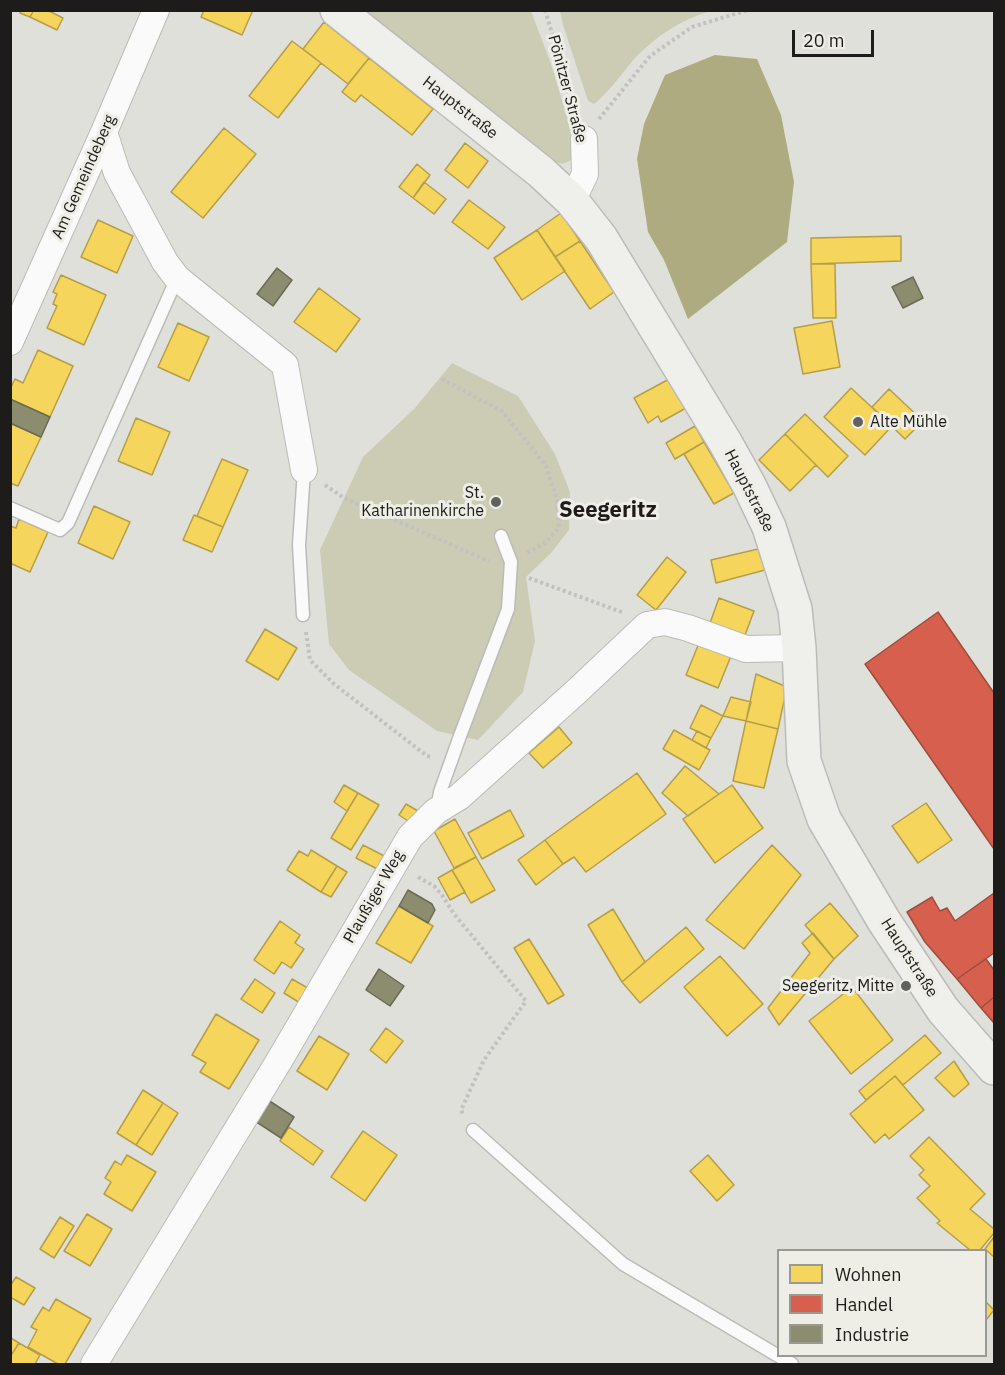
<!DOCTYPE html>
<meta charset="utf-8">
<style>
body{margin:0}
#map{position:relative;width:1005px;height:1375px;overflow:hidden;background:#e0e0db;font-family:"IBM Plex Sans",sans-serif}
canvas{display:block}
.frame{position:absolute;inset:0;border:12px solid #1d1c1a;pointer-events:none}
.legend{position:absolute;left:777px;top:1249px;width:210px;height:108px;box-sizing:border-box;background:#eeeee7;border:2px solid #9a9a95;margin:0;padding:8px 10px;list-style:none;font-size:18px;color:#1d1c1a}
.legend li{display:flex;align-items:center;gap:12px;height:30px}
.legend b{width:30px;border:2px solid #9a9a95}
.scale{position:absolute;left:792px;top:30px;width:82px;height:27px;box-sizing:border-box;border:3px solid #1d1c1a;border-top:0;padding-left:8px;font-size:18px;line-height:21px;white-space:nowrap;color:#1d1c1a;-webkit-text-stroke:4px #eeeee7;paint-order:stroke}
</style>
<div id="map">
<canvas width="1005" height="1375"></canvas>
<div class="frame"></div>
<ul class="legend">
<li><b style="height:16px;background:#f6d55c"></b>Wohnen</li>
<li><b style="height:16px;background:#d6604d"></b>Handel</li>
<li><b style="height:16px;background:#8c8c6e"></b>Industrie</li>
</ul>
<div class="scale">20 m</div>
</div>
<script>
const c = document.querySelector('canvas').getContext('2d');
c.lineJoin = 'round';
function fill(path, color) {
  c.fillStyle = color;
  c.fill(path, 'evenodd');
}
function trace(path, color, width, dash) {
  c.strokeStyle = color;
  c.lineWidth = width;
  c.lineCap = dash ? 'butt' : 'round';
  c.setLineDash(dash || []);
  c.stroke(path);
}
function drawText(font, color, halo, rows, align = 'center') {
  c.font = font + ' "IBM Plex Sans",sans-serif';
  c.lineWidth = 6;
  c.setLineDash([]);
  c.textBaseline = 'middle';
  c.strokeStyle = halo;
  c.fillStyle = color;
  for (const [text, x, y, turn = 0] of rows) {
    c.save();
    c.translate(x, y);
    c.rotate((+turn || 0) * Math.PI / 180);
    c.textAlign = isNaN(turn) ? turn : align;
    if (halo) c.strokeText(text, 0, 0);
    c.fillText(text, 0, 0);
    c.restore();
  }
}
fill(new Path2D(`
 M359,11H531L551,64L574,139V157C565,165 561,165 550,160Z
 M560,11V10L710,11C681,20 656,36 635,58C622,73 610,91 594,104L588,101L563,25Z
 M452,363L518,396L555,454L570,492L569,530L551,553L526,577L535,641L523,692L478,740L437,731L349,670L329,644L320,550L363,457L415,408Z`), '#cccbb4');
fill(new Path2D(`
 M715,55L757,59L781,115L794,182L787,242L688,319L664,260L648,232L637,159L644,124L665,75Z`), '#adab7f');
const homes = new Path2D(`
 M21,10H34L30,17L20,13Z
 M34,10H47L63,18L57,30L30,17Z
 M204,10H253L242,35L201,17Z
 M324,22L369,58L348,84L303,49Z
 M292,41L321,63L278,118L249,96Z
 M369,58L433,109L412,135L361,95L355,102L342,92Z
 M224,128L256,154L203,218L171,192Z
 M465,143L488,161L468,188L445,170Z
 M417,164L430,175L413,198L399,187Z
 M424,182L446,199L434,214L413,198Z
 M469,200L505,227L488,249L452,222Z
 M561,213L580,241L555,257L537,230Z
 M98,220L133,236L117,273L81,257Z
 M537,230L565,271L522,300L494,258Z
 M901,236V261L811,264V238Z
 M580,241L614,292L590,309L555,257Z
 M811,264H835L836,318H813Z
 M61,275L106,295L84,345L47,328L57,306L53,304L57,294L53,292Z
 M319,288L360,319L336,352L294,322Z
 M832,321L840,367L803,374L794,328Z
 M178,323L209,337L189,381L158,367Z
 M38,350L73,366L50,417L10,399V389L15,379L23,383Z
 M671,378L686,408L661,422L658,416L648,423L634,398Z
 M851,388L892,426L865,455L824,417Z
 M889,389L923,421L905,439L872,407Z
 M805,414L848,456L828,477L785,434Z
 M136,418L170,432L152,475L118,461Z
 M10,423L41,437L18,486L10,483Z
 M695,426L704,442L675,459L666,443Z
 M785,434L816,465L790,491L759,460Z
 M704,442L734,493L714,504L684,454Z
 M222,459L248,470L223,527L197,516Z
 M94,506L130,522L113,559L78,543Z
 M194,515L223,527L212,552L183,540Z
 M19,519L48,532L30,572L10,563V526L16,528Z
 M758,549L765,570L716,583L711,560Z
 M667,557L686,572L656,610L637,595Z
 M719,598L754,611L745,635L710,623Z
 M265,629L297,648L278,680L246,661Z
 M699,643L731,656L718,688L686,675Z
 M756,674L787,687L778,729L746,721Z
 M731,697L751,702L746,721L723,716Z
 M701,705L723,716L711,738L690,728Z
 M746,721L778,729L764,788L733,781Z
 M559,727L572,743L543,768L529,753Z
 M674,730L710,750L699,770L663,749Z
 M697,731L711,738L706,748L692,740Z
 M685,766L719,794L688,816L662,793Z
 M637,773L666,814L586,872L574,857L563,864L545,840Z
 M344,785L358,793L347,811L334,802Z
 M732,785L763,828L715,863L683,819Z
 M358,793L379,805L351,850L331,838Z
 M926,803L952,840L918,863L892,826Z
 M406,804L418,811L411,823L399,815Z
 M510,810L524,836L482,859L468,833Z
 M455,819L476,857L454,868L434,831Z
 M545,840L563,864L536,885L518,860Z
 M363,845L390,859L383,872L356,858Z
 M772,845L801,875L744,949L706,920Z
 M311,850L337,866L321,892L287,870L299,851L308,856Z
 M476,857L495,890L471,903L452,870Z
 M337,866L347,872L331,897L321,892Z
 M452,870L465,892L450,900L438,878Z
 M830,903L858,936L834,959L805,925Z
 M399,906L433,926L411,963L376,943Z
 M613,909L645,962L622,982L588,925Z
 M280,921L300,935L295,943L304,949L291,968L282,962L274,974L254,960Z
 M686,927L704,949L640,1003L622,982Z
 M813,933L834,959L779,1025L768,1008L810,953L802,943Z
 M529,939L564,995L548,1004L514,948Z
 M720,956L763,1004L727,1036L684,987Z
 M255,979L275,993L262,1013L241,999Z
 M292,979L313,991L305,1006L284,993Z
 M852,987L893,1040L851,1074L809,1021Z
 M216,1014L259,1040L229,1089L200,1072L206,1063L192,1055Z
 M386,1028L403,1041L386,1063L370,1050Z
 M925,1035L941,1053L903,1085L895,1076L866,1100L859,1091Z
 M319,1036L349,1054L327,1090L297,1071Z
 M954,1061L969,1084L954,1097L935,1078Z
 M895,1076L924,1110L889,1139L885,1134L875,1143L850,1114Z
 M143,1090L163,1103L136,1145L117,1133Z
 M163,1103L178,1113L152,1155L136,1145Z
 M289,1127L323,1151L313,1165L280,1141Z
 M363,1131L397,1155L365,1201L331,1177Z
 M929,1137L985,1194L970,1209L994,1229V1233L980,1250H970L937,1223L940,1221L917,1198L930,1186L919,1175L924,1170L910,1156Z
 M127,1155L156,1172L132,1211L104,1194L111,1182L105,1178L115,1161L121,1165Z
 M708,1155L734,1185L717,1201L690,1171Z
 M87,1214L112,1229L90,1266L64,1251Z
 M60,1217L74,1226L54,1258L40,1249Z
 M994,1237V1257L985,1249Z
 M16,1277L35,1288L24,1305L10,1297V1286Z
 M56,1299L91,1319L65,1364H58L28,1347L37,1330L31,1327L43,1307L49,1311Z
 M986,1302L994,1310L986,1320Z
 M11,1338L19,1343L10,1357V1339Z
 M19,1343L40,1355L35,1364H10V1357Z`);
fill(homes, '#f6d55c');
trace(homes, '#b59e48', 1.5);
const shops = new Path2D(`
 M938,612L994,693V849L865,664Z
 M994,893V953L957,979L925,942L907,912L932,897L940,911L947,908L955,921Z
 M986,959L994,970V997L981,1008L957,979Z
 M994,997V1023L981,1008Z`);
fill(shops, '#d6604d');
trace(shops, '#9e4c3e', 1.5);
const industry = new Path2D(`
 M277,268L292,280L273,306L257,294Z
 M913,277L923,298L903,308L892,287Z
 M10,399L50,417L41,437L10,423Z
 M408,890L432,904L435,910L428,923L399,906Z
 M379,969L404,986L390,1006L366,990Z
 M268,1100L294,1117L281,1138L255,1121Z`);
fill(industry, '#8c8c6e');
trace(industry, '#6b6a55', 1.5);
const lane = new Path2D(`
 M10,508L60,530L68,523L177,278
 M303,615L299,545L304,470
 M437,810L440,792L460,736L508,609L511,562L501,536
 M473,1130L623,1264L792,1364`);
const street = new Path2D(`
 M104,132L117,173L165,262L177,278L285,365L304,470
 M572,201L585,174L584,139
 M10,342L104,132L156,10
 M94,1364L279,1061L410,837L436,811L459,797L577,691L647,625L665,622L688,628L746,649L799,648`);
const secondary = new Path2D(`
 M337,10L541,172L572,201L601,238L725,442L749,485L769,527L795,609L799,648L804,761L824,819L884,921L943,1010L994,1068`);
trace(lane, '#bbbbb8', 15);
trace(street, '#bbbbb8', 28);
trace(secondary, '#bbbbb8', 36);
trace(new Path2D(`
 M545,10L577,115
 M599,119L650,56L692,27L748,10
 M442,379L502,411L546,466L557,499L559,528L545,543L527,553
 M325,485L344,498L489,561
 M529,578L624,613
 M306,632L310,660L334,684L427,756L432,757
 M418,877L434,886L442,895L454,914L526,1001L484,1060L461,1110L463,1114`), '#c2c1c0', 4, [3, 3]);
trace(lane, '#fafafa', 12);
trace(street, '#fafafa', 26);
trace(secondary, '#efefeb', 33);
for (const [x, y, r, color] of [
 [858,422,6,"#61615e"],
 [496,502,6,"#61615e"],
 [906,986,6,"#61615e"]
]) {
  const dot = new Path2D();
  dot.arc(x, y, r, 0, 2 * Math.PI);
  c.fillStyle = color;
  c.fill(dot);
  trace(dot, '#eeeee7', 2);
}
drawText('16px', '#1d1c1a', '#eeeee7', [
 ["Pönitzer Straße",567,89,75],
 ["Hauptstraße",460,108,38],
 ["Am Gemeindeberg",84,177,-66],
 ["Hauptstraße",749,491,63],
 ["Plaußiger Weg",374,897,-60],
 ["Hauptstraße",909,958,57]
]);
drawText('16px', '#1d1c1a', '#eeeee7', [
 ["Alte Mühle",870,422,"left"],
 ["St.",484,493],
 ["Katharinenkirche",484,511],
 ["Seegeritz, Mitte",894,986]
], 'right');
drawText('bold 22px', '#1d1c1a', '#eeeee7', [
 ["Seegeritz",608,511]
]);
</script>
